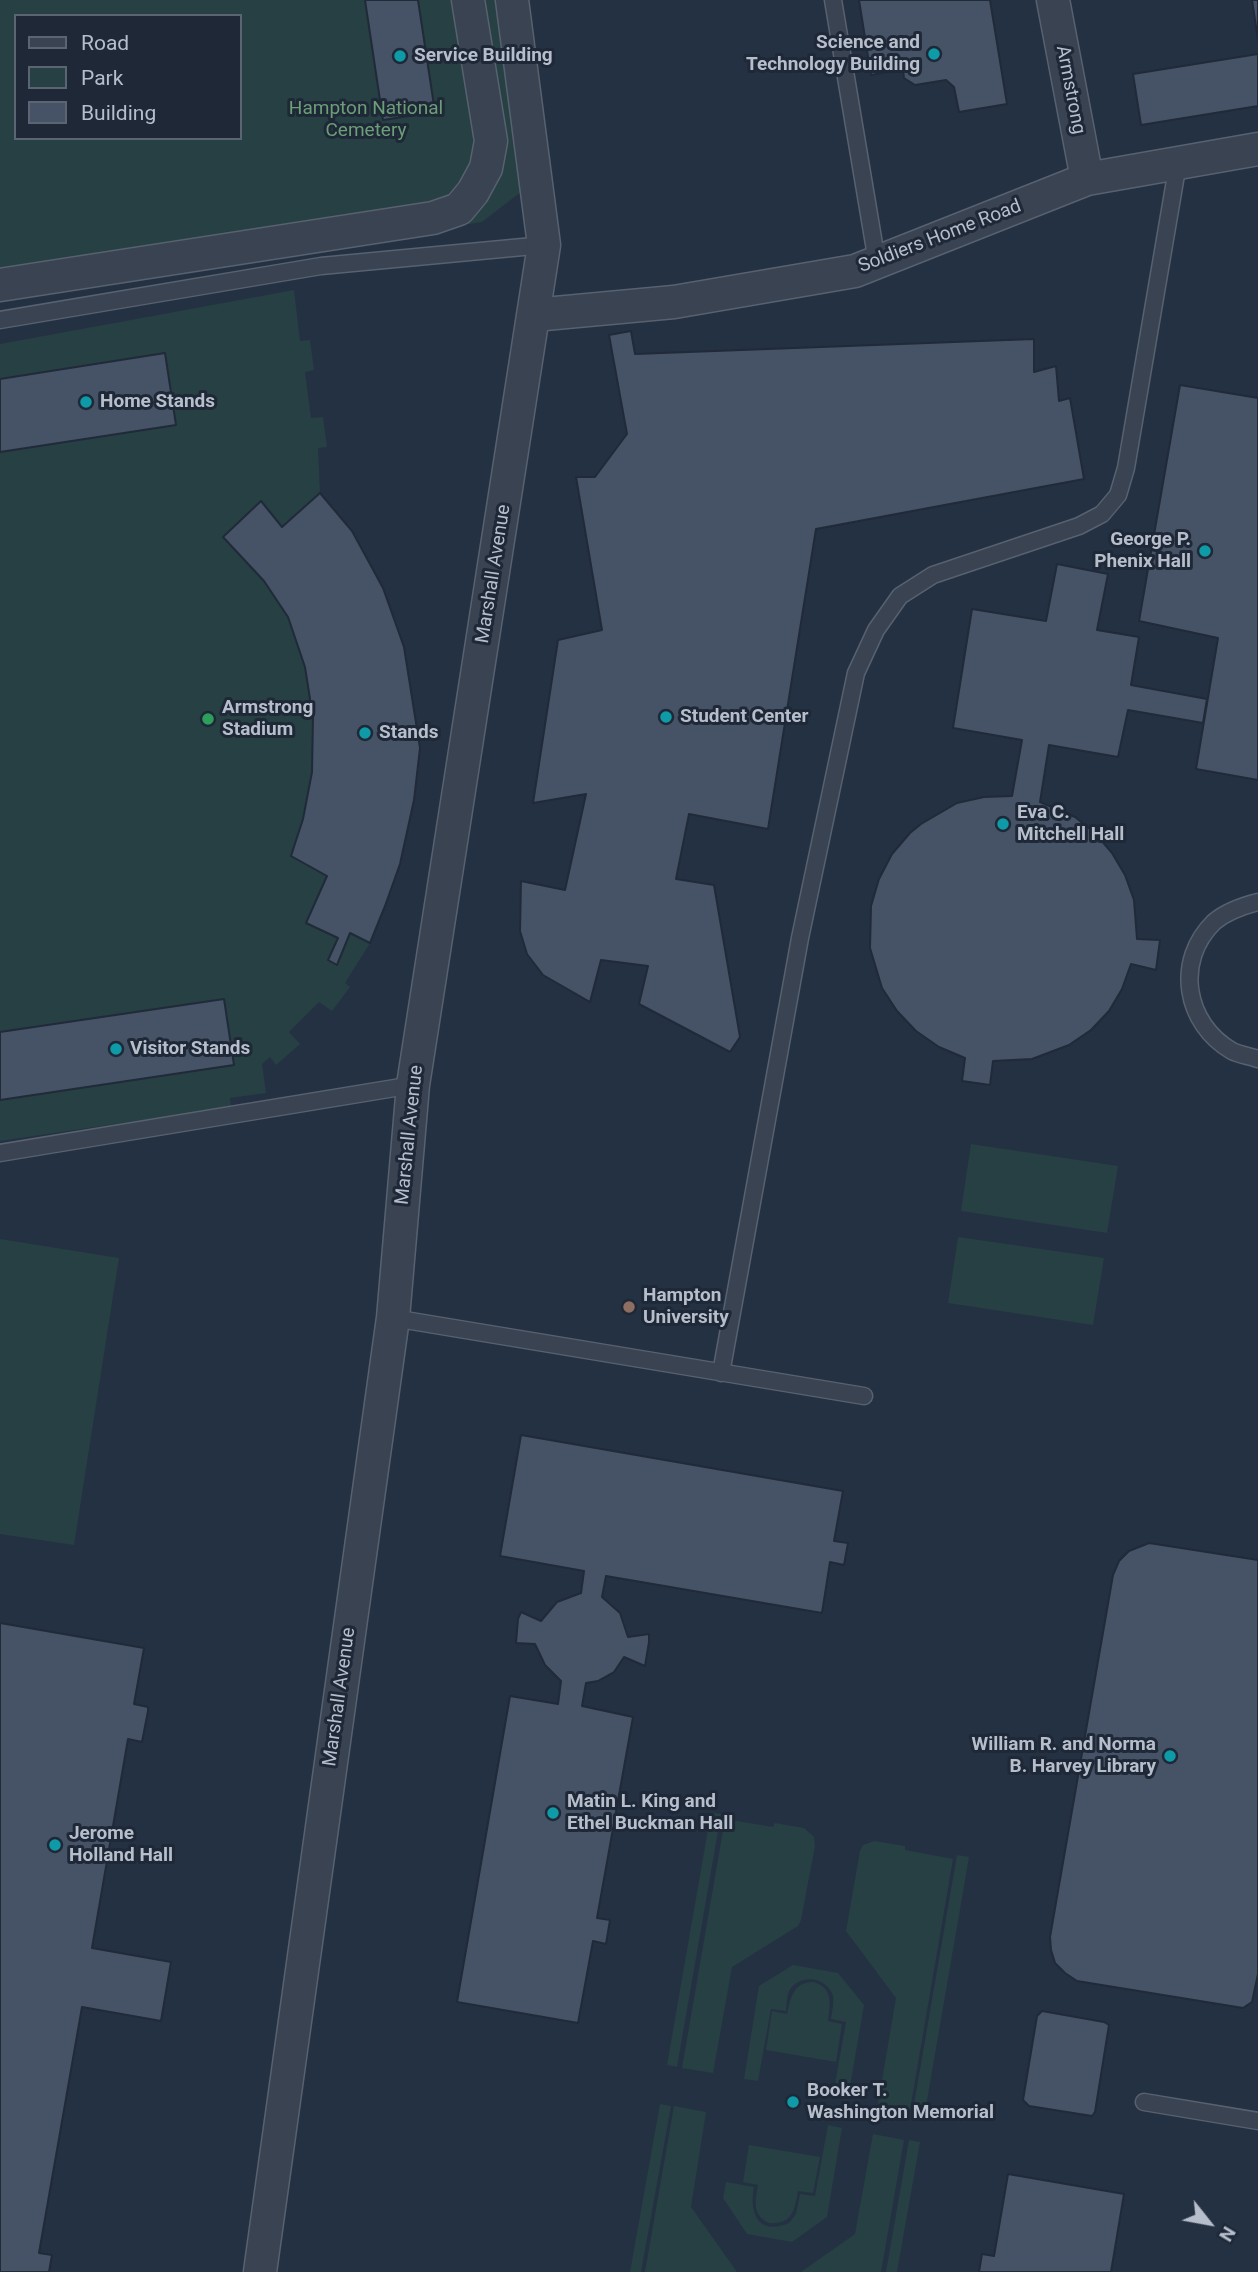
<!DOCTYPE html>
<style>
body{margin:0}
#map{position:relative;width:1258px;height:2272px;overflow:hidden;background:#243142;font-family:Roboto,sans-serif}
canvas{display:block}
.legend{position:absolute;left:14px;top:14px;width:228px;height:126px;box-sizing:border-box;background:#1e2837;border:2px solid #5b6473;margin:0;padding:9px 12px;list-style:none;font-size:21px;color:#b6becc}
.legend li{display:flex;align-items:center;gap:14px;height:35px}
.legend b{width:35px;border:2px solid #5b6473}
.north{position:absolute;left:1174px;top:2188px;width:70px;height:70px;-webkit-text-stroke:5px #1e2837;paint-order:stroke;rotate:121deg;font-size:19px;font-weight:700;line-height:28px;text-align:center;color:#b6becc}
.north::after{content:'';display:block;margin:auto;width:24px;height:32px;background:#b6becc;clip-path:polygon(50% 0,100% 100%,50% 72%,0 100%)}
</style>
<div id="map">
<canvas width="1258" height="2272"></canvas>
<ul class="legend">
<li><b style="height:9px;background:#394352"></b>Road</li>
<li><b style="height:19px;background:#264043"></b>Park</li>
<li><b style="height:19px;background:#465366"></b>Building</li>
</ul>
<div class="north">N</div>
</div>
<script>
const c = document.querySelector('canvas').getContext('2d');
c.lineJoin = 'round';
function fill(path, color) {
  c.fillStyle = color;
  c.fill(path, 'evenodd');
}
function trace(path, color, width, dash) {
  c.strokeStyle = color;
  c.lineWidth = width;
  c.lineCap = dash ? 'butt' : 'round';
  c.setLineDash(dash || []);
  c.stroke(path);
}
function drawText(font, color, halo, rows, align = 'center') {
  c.font = font + ' Roboto,sans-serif';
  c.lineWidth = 6;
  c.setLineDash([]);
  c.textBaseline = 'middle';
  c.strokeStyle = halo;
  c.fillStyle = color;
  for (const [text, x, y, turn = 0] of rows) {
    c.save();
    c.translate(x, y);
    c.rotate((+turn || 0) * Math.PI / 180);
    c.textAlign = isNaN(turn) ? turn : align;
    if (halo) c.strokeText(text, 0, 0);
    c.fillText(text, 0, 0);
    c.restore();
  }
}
fill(new Path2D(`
 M0,0H499L526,188L482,222L0,297ZM16,16H240V138H16Z
 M294,290L300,341L310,340L314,370L305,372L311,418L323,417L327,447L318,448L320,493L352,531L383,588L404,647L420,748L414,800L400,864L370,943L345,983L350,987L332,1011L319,1002L289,1032L300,1044L276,1065L270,1057L262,1064L266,1093L230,1098L231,1107L0,1141V344Z
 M971,1144L1118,1166L1107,1233L961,1211Z
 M958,1237L1104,1258L1093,1325L948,1303Z
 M0,1239L119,1258L74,1545L0,1534Z
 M711,1812L721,1814L677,2067L667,2065Z
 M725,1819L773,1827L775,1823L804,1828L814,1837L815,1846L801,1920L798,1926L732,1967L713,2073L682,2068Z
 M874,1841L905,1846V1850L953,1859L910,2110L878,2104L896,1998L846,1931L860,1851L863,1845Z
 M957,1855L969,1857L925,2112L913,2110Z
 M793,1965L838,1973L864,2005L848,2098L833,2095L846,2022L831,2019C832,2012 834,2003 833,1996C828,1978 802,1973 791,1988C786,1995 787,2003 786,2011L771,2009L758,2081L744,2079L759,1986Z
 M814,1982C834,1989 830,2004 828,2021L842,2024L836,2062L766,2050L772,2011L787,2014C791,1997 793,1982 814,1982Z
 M660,2104L671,2106L641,2272H630Z
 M674,2106L706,2112L691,2207L737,2272H645Z
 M828,2125L842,2128L827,2217L792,2242L747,2234L723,2198L726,2182L754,2187C749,2213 758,2236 789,2223L796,2214L800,2194L815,2196Z
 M873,2134L904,2140L881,2272H801L855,2234Z
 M909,2140L920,2142L897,2272H886Z
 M749,2145L820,2157L813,2193L798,2191C795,2210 792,2225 769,2223C752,2215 755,2201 758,2185L743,2182Z`), '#264043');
const building = new Path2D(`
 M365,0H418L435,112L383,120Z
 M859,0H990L1007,104L959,112L954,87L946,80L915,85L904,78L903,69L871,75Z
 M1252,0H1258V40Z
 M1258,54V106L1141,125L1133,74Z
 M631,331L635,354L1034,339V372L1056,366L1059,401L1070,398L1084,479L816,529L768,829L689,814L676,879L714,885L740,1037L730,1052L639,1004L648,966L601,960L590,1002L543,975L527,954L520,931L521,881L565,890L586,794L533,803L558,640L602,630L576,477H595L627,434L609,335Z
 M165,353L176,425L0,452V379Z
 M1180,385L1258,398V780L1196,769L1218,638L1139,621Z
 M320,493L352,531L383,588L404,647L420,748L414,800L400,864L385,906L370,943L350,933L337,965L328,960L338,938L306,923L327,876L291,856L303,819L312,772L313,718L305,667L288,617L264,581L223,537L261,501L282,527Z
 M1057,564L1108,574L1097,630L1139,637L1131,685L1207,699L1203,723L1128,710L1118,757L1049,745L1040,802L1075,817L1095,833L1112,853L1125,875L1134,900L1137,939L1160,940L1156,970L1131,964L1122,989L1109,1011L1091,1030L1069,1045L1032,1059L993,1061L990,1085L962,1081L965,1058L939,1047L916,1031L897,1011L882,988L870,948L871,906L879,879L892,854L910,833L921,824L957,803L984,797L1012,796L1022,740L953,728L972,609L1046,621Z
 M224,999L234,1065L0,1100V1032Z
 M521,1435L843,1491L834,1541L848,1543L844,1565L830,1562L822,1613L606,1576L602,1597L620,1613L628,1637L649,1634V1642L645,1666L624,1657L614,1672L598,1681L586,1683L582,1706L633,1717L597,1918L610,1920L606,1944L593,1941L578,2023L457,2002L510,1696L558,1704L561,1681L545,1665L535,1644L516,1643L518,1619L521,1612L541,1621L557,1602L581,1593L584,1571L500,1556Z
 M1149,1543L1258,1560V1974L1252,2002L1243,2008L1077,1981L1065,1973L1055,1963L1051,1950L1050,1937L1113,1575L1119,1561L1129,1551Z
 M0,1623L144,1648L134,1704L148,1707V1711L142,1742L128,1739L92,1948L171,1962L161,2021L82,2007L39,2253L52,2255L49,2272H0Z
 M1042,2011L1104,2022L1109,2025L1095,2112L1092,2116L1029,2106L1023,2100L1037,2016Z
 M1008,2174L1124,2194L1111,2272H979L982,2254L994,2256Z`);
fill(building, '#465366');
trace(building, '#202a39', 2);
const service = new Path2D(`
 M833,0L877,262
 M0,320L321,266L544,245
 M1258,902C1242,906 1227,911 1214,922C1174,961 1185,1024 1232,1051C1240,1055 1250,1056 1258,1059
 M0,1153L413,1085
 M393,1318L864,1396
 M721,1373L800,938L856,673L876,630L900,596L933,575L1079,526L1102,514L1118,495L1126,468L1178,163
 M1144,2102L1258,2121`);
const minor = new Path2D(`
 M1053,0L1087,179
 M0,285L433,218L459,209L473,192L486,168L491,141L468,0
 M534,315L674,302L855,271L1087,179L1258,149
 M260,2272L393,1318L413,1085L544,245L512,0`);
trace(service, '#57616f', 19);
trace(minor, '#57616f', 35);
trace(service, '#394352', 16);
trace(minor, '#394352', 32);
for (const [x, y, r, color] of [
 [934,54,7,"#0f9aa8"],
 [400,56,7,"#0f9aa8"],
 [86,402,7,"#0f9aa8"],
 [1205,551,7,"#0f9aa8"],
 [666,717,7,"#0f9aa8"],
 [208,719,7,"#2e9e5b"],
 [365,733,7,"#0f9aa8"],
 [1003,824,7,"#0f9aa8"],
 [116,1049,7,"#0f9aa8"],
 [629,1307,7,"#8d6e63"],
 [1170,1756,7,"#0f9aa8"],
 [553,1813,7,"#0f9aa8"],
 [55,1845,7,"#0f9aa8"],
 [793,2102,7,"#0f9aa8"]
]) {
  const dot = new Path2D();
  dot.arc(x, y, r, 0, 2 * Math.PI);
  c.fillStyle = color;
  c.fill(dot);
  trace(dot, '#1e2837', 2.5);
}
drawText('bold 19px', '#b6becc', '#1e2837', [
 ["Science and",920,43,"right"],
 ["Technology Building",920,65,"right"],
 ["Service Building",414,56],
 ["Home Stands",100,402],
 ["George P.",1191,540,"right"],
 ["Phenix Hall",1191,562,"right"],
 ["Armstrong",222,708],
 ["Stadium",222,730],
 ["Student Center",680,717],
 ["Stands",379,733],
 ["Eva C.",1017,813],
 ["Mitchell Hall",1017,835],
 ["Visitor Stands",130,1049],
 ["Hampton",643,1296],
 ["University",643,1318],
 ["William R. and Norma",1156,1745,"right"],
 ["B. Harvey Library",1156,1767,"right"],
 ["Matin L. King and",567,1802],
 ["Ethel Buckman Hall",567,1824],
 ["Jerome",69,1834],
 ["Holland Hall",69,1856],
 ["Booker T.",807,2091],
 ["Washington Memorial",807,2113]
], 'left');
drawText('19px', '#b6becc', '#1e2837', [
 ["Armstrong",1070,90,79],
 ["Soldiers Home Road",940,237,-21],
 ["Marshall Avenue",494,574,-81],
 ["Marshall Avenue",410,1135,-84],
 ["Marshall Avenue",340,1697,-82]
]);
drawText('19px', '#6c9e77', '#1e2837', [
 ["Hampton National",366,109],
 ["Cemetery",366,131]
]);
</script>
